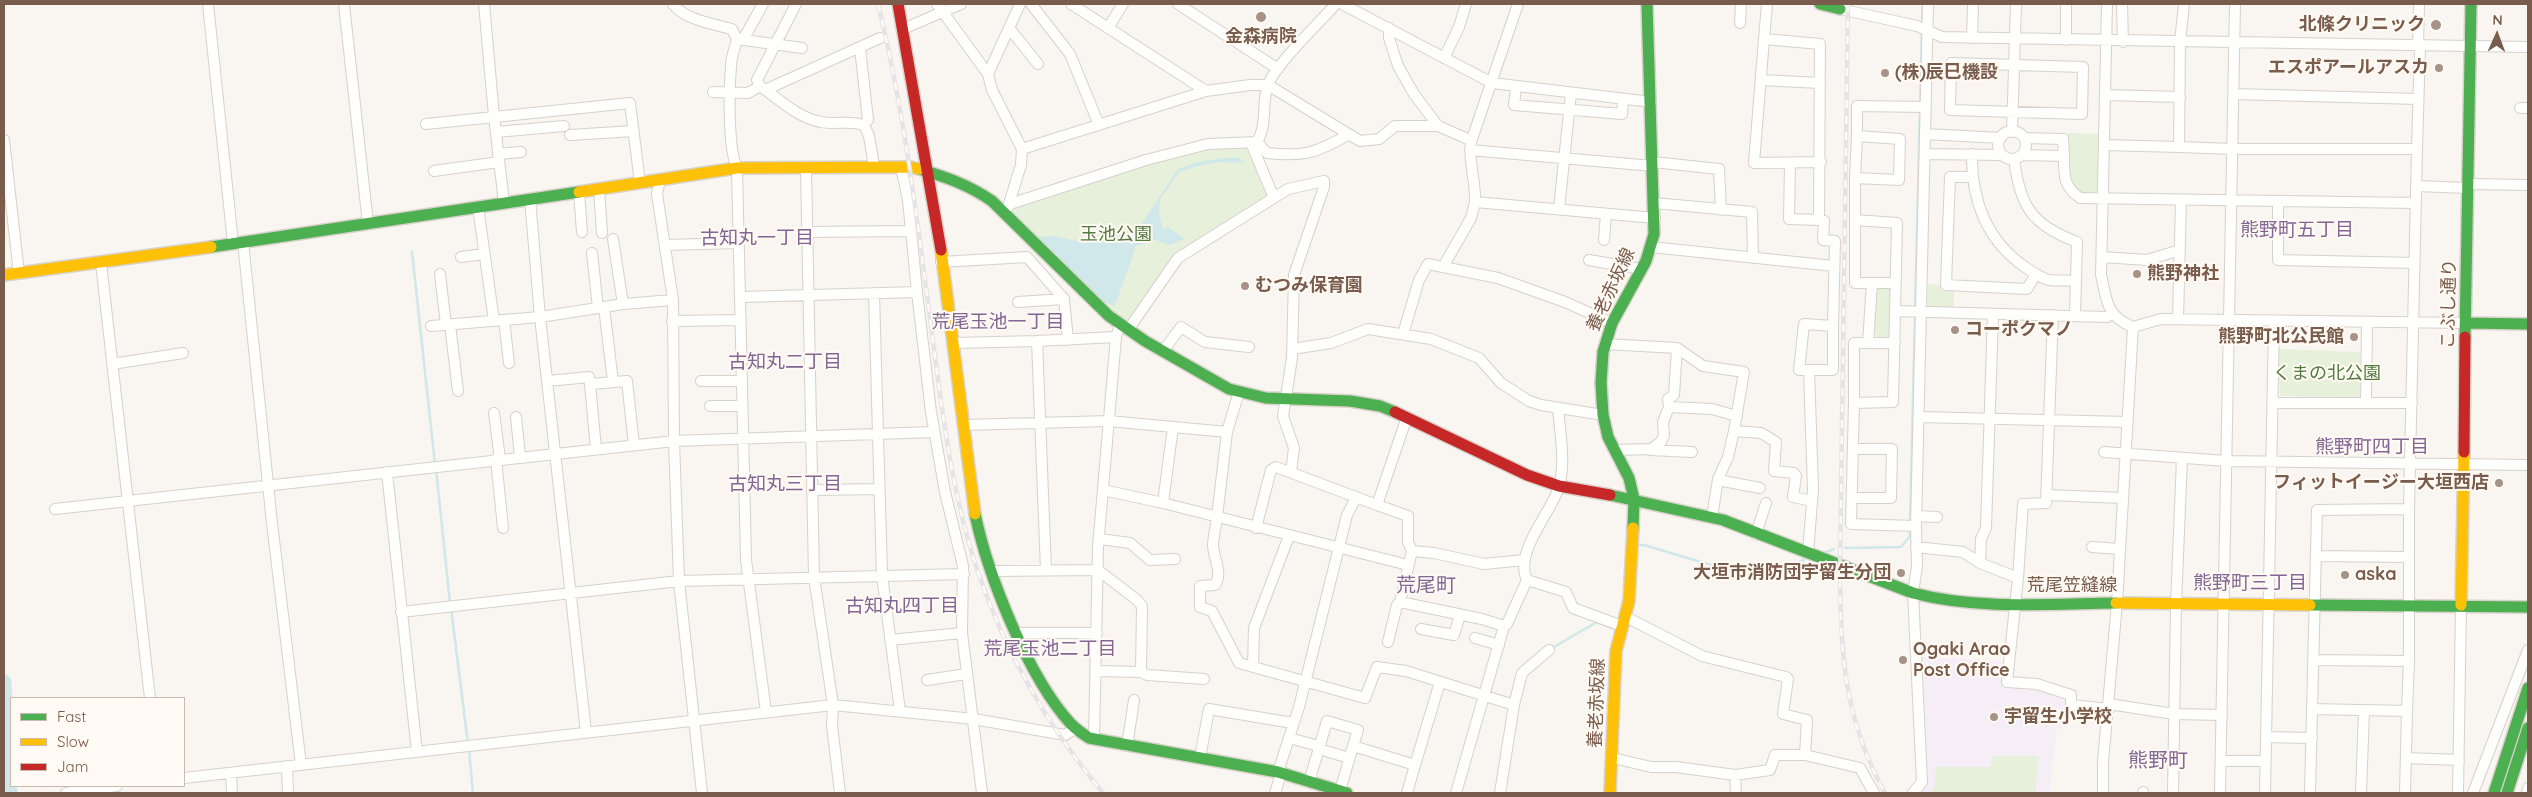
<!DOCTYPE html>
<meta charset="utf-8">
<style>
body{margin:0}
#map{position:relative;width:2532px;height:797px;overflow:hidden;background:#f9f5f0;font-family:Quicksand,sans-serif}
canvas{display:block}
.frame{position:absolute;inset:0;border:5px solid #7a5c4d;pointer-events:none}
.legend{position:absolute;left:10px;top:697px;width:175px;height:90px;box-sizing:border-box;background:#fffaf3;border:1px solid #cabbb1;margin:0;padding:6px 9px;list-style:none;font-size:15px;color:#7a5c4d}
.legend li{display:flex;align-items:center;gap:10px;height:25px}
.legend b{width:25px;border:1px solid #cabbb1}
.north{position:absolute;left:2472px;top:10px;width:50px;height:50px;-webkit-text-stroke:4px #fffaf3;paint-order:stroke;rotate:2deg;font-size:14px;font-weight:700;line-height:20px;text-align:center;color:#7a5c4d}
.north::after{content:'';display:block;margin:auto;width:18px;height:22px;background:#7a5c4d;clip-path:polygon(50% 0,100% 100%,50% 72%,0 100%)}
</style>
<div id="map">
<canvas width="2532" height="797"></canvas>
<div class="frame"></div>
<ul class="legend">
<li><b style="height:6px;background:#4caf50"></b>Fast</li>
<li><b style="height:6px;background:#ffc107"></b>Slow</li>
<li><b style="height:6px;background:#c62828"></b>Jam</li>
</ul>
<div class="north">N</div>
</div>
<script>
const c = document.querySelector('canvas').getContext('2d');
c.lineJoin = 'round';
function fill(path, color) {
  c.fillStyle = color;
  c.fill(path, 'evenodd');
}
function trace(path, color, width, dash) {
  c.strokeStyle = color;
  c.lineWidth = width;
  c.lineCap = dash ? 'butt' : 'round';
  c.setLineDash(dash || []);
  c.stroke(path);
}
function drawText(font, color, halo, rows, align = 'center') {
  c.font = font + ' Quicksand,"Noto Sans JP",sans-serif';
  c.lineWidth = 4;
  c.setLineDash([]);
  c.textBaseline = 'middle';
  c.strokeStyle = halo;
  c.fillStyle = color;
  for (const [text, x, y, turn = 0] of rows) {
    c.save();
    c.translate(x, y);
    c.rotate((+turn || 0) * Math.PI / 180);
    c.textAlign = isNaN(turn) ? turn : align;
    if (halo) c.strokeText(text, 0, 0);
    c.fillText(text, 0, 0);
    c.restore();
  }
}
fill(new Path2D(`
 M1921,657L2006,661L2005,685L2038,687L2068,696L2062,728H2057L2049,793H1921L1927,786Z`), '#f6eef6');
fill(new Path2D(`
 M2068,133L2100,134V191L2095,195C2058,194 2067,160 2068,133Z
 M1209,145H1250L1271,197L1176,257L1128,327L1007,211L1011,206Z
 M1928,284L1943,285L1948,291H1954V310L1931,309L1927,304Z
 M1879,287H1889L1893,291L1892,335L1888,338H1878L1874,333L1875,291Z
 M2278,349L2360,352V395L2358,397L2280,396Z
 M1992,756H2039L2035,793H1930L1935,786L1936,767H1991Z`), '#e7f0db');
fill(new Path2D(`
 M1225,158H1240L1245,163L1218,162L1198,166L1179,172L1160,199L1159,213L1163,229L1168,227L1185,239L1169,245L1156,240L1136,246L1115,306L1101,301L1036,237L1055,236L1085,243L1140,226L1178,169L1197,162Z`), '#d0e8ea');
trace(new Path2D(`
 M1922,25L1923,4
 M1920,105L1922,30
 M412,252L435,464
 M1915,310L1920,110
 M436,469L450,603
 M1910,522L1915,315
 M1637,545H1644L1748,576H1762L1804,560
 M1845,548L1901,547L1910,536V528
 M1824,553L1834,549
 M451,608L468,744
 M1552,648L1597,622L1617,630
 M469,750L473,793`), '#d0e8ea', 2.5);
trace(new Path2D(`
 M4,682L10,793`), '#d0e8ea', 15);
const street = new Path2D(`
 M208,4L233,243
 M344,4L368,224
 M484,4L494,116L504,203
 M673,4C685,20 713,24 732,29L737,39C735,48 731,57 731,66C729,89 728,150 737,168L746,560L766,712
 M796,4L757,80L760,86C779,99 798,118 821,122C835,125 849,120 864,125L869,136L874,166
 M937,4L988,74L992,90L1022,149L1021,165L1008,207
 M1031,4L1070,54L1099,125
 M1071,4L1206,91
 M1178,4L1278,69
 M1342,4L1492,83L1651,102
 M1518,4L1471,142C1468,162 1476,181 1475,202L1655,218
 M1840,4V9L1917,26L1942,37L2528,47
 M2107,4L2101,275C2107,301 2106,316 2133,327L2161,319L2466,323
 M2122,4L2123,42
 M2184,4L2180,42L2179,147L2232,149H2417L2420,46
 M1740,23L1741,4
 M1009,28L1038,64
 M1108,28L1123,4
 M1389,28V38L1398,66L1414,94L1438,126L1468,139
 M903,29L961,4
 M744,38L763,4
 M1972,38L1973,4
 M737,39L802,48
 M1764,39L1767,4
 M2066,40V4
 M2418,46L2419,4
 M860,48L868,120L864,125
 M1444,58L1459,27L1466,4
 M1951,63L2083,67L2082,114L1950,110Z
 M988,74L1020,4
 M1761,80L1820,83
 M1516,87L1514,105L1622,114L1623,100
 M765,90L880,38
 M713,92L748,93L760,86
 M2234,94L2418,99
 M2105,95L2180,97
 M2520,108H2528
 M426,124L630,103L640,183
 M1998 145a14 14 0 1 1 28 0a14 14 0 1 1-28 0Z
 M496,132L564,126
 M2012,132L2016,4
 M1925,134L2001,138
 M570,135L633,131
 M4,140L19,274
 M1257,142L1267,153C1305,157 1315,153 1348,135
 M1251,143L1274,198
 M2104,145L2179,147
 M1022,149L1206,91L1250,85H1268L1360,141L1379,139L1395,126H1438
 M1470,150L1653,166
 M498,154L521,152
 M1925,154L2002,155
 M1972,154C1971,200 1987,241 2025,267C2032,272 2041,278 2049,280C2058,281 2067,280 2076,281
 M2023,155L2064,156L2063,139L2024,138
 M2064,156C2064,175 2063,186 2080,198L2416,203
 M2014,159C2020,207 2032,225 2077,242L2075,316
 M1653,162L1719,169L1721,210
 M1790,164L1789,219L1819,220L1820,44L1764,39L1754,163L1821,162
 M806,167L814,577L833,705L832,725L840,793
 M901,167L908,200L917,292
 M434,171L499,162
 M1971,177H1950L1946,285L2027,289L2036,274
 M1855,178L1857,136
 M660,180L657,194L673,300L674,441L679,581L702,793
 M2468,184L2528,185
 M2416,186L2468,188
 M599,189L602,233
 M579,192L582,232
 M530,199L540,317L586,732
 M2278,202V260L2415,263
 M1654,203L1752,212L1753,258
 M1010,204L1146,160L1208,144L1257,142C1268,124 1261,103 1268,85C1274,66 1321,21 1336,4
 M478,207L494,321
 M1559,209L1571,93
 M1819,220L1824,221L1823,240L1835,241L1833,326
 M1855,220L1897,223L1893,402L1854,403L1851,524L1916,526
 M806,232L911,231
 M613,239L623,304
 M1604,240L1606,214
 M243,242L272,523L301,765
 M665,245L738,243
 M1651,247L1834,266
 M592,253L598,308
 M461,257L484,254
 M2102,257L2147,260L2180,250
 M1589,260L1641,269
 M941,262L1027,257L1064,299L1068,340
 M101,263L150,698
 M1443,267L1498,278L1565,302L1612,323
 M440,274L446,325
 M1872,283H1855V178L1899,180L1900,139L1857,136V106L1926,107
 M874,293L882,576L900,711
 M741,297L917,292L931,412L945,492L963,566L962,633L982,793
 M1018,302L1064,299
 M604,307L613,382
 M1895,311L2107,317L2112,314
 M2178,319L2181,200
 M504,320L509,363
 M672,321L741,320
 M450,325L458,391
 M431,326L540,317L623,304L673,300
 M1128,330L1178,258L1288,189L1324,181V187L1294,275L1292,358L1283,416L1294,448L1291,472
 M1403,334L1419,280L1428,264L1443,267L1471,218L1475,202
 M954,343L1037,341
 M1868,343L1872,283H1896
 M1605,344L1677,348L1703,366L1744,372L1734,431L1761,433L1776,442L1774,471L1794,473L1796,476L1793,497L1812,501
 M1292,349L1331,343L1368,329L1431,339L1479,358L1501,383L1529,401L1541,405L1603,415
 M1163,351L1181,327L1205,342L1249,347
 M112,364L183,353
 M548,381L589,377L590,384L627,381L634,445
 M701,381H741
 M590,384L596,449
 M1854,403V343H1895
 M2272,403H2412
 M2366,403L2367,323
 M710,406H742
 M1669,407L1668,399L1674,395L1677,348
 M1558,408C1560,435 1567,466 1557,492C1548,516 1514,554 1527,580L1566,592L1573,608L1622,626
 M494,413L500,459
 M516,417L520,457
 M1918,417L2128,422
 M963,425L1109,421L1227,432
 M1615,450L1651,449L1661,442L1664,435L1663,422L1669,407L1712,409L1737,416
 M1650,450L1692,452
 M2104,452L2226,461L2528,465
 M496,459L503,528
 M387,472L417,752
 M1718,480L1760,488
 M812,490L879,489
 M1103,490L1163,503L1408,565
 M2047,495L2123,498
 M1852,498H1891L1892,449H1853
 M1163,503L1173,427
 M1377,505L1408,516V542L1412,551L1400,602L1482,619L1504,626
 M55,509L674,441L934,432
 M2409,509L2417,149
 M1916,516L1937,517
 M1217,517L1227,432L1239,392
 M1712,517L1718,479L1728,457L1734,431
 M1217,518C1216,527 1213,538 1213,546C1214,559 1223,574 1215,585L1200,586V607L1212,611L1239,663L1365,698L1377,667L1406,671L1514,705L1500,793
 M1256,528L1271,470L1276,467L1377,505L1407,417
 M1756,534L1766,503
 M1100,539L1130,543L1150,560L1175,559
 M1916,547L1963,552L1980,563L2018,578L2007,682L2037,684L2071,695V705L2109,709
 M2092,547L2120,549
 M1412,551L1434,553L1484,564L1525,560
 M1808,553L1813,489L1809,370H1799L1804,324L1833,326V370H1809
 M2316,556L2409,557
 M1980,563L1981,539L1986,528L1993,314
 M1046,570L1037,341L1116,337
 M993,571L1098,570L1137,600L1142,606L1141,672L1147,675L1204,679
 M2018,578L2023,504L2046,503L2053,315
 M401,612L679,581L964,574
 M1626,617L1702,656L1786,677L1788,679L1783,714L1807,720L1805,755
 M1421,629L1454,635L1460,615
 M1018,633H1097
 M1475,638L1499,645
 M890,640L962,633
 M1388,642L1397,605L1400,602
 M2314,660L2409,661L2407,711
 M1253,666L1254,628L1289,536
 M1097,671L1141,672
 M927,680L966,674
 M2109,704L2174,714L2222,715
 M1514,705L1522,673L1549,650
 M2313,709L2407,711L2405,793
 M2266,737L2312,738
 M1289,738L1319,746
 M1094,739L1098,547L1116,337L1120,325
 M1127,746L1134,700
 M1319,749L1349,758
 M1200,758L1209,709L1293,723
 M1613,758L1651,767H1676L1735,775L1770,770L1775,755H1805L1860,768L1874,793
 M2406,758L2459,760
 M2221,761H2265
 M287,766L288,793
 M1278,772L1299,707L1347,515L1356,498
 M231,773L232,793
 M1735,775L1736,793
 M184,778L833,705L974,719L1065,735L1075,729
 M1309,782L1327,721L1358,730L1353,746
 M1340,791L1353,746L1415,765L1440,682
 M66,793L117,786
 M1275,793L1281,774
 M1407,793L1415,765
 M1456,793L1504,626L1507,624L1527,580
 M1913,793L1922,782L1913,593L1917,566L1916,526L1928,4
 M2103,793V762L2117,603L2133,327
 M2143,793V792
 M2173,793L2176,605L2182,458
 M2220,793L2235,4
 M2265,793L2274,322
 M2310,793L2317,510L2409,509V661
 M2361,793L2364,711
 M2458,793L2461,605
 M2473,793L2528,650
 M2527,793L2528,788`);
const fast = new Path2D(`
 M1820,4L1840,9
 M919,169C946,177 969,185 992,201L1109,316L1145,341L1229,389L1266,398L1350,401L1380,406L1395,412
 M211,247L579,192
 M2466,323L2528,324
 M2465,337L2471,4
 M1610,495L1723,520L1913,593C1978,610 2049,604 2116,603
 M975,514C988,576 1028,677 1071,724C1076,729 1083,734 1089,738L1278,772L1347,793
 M1633,528L1634,499L1629,478L1608,437L1603,415L1601,383L1603,352L1612,323L1646,261L1654,234L1647,4
 M2310,605L2528,607
 M2494,793L2528,688
 M2507,793L2528,728`);
const slow = new Path2D(`
 M579,192L737,168L910,167L919,169
 M941,250L975,514
 M4,275L211,247
 M2116,603L2310,605
 M2461,605L2464,452
 M1610,793L1616,651L1629,601L1633,528`);
const jam = new Path2D(`
 M898,4L941,250
 M1395,412L1527,475L1559,486L1610,495
 M2464,452L2465,337`);
trace(street, '#d7d1cb', 12);
trace(fast, '#d9d2cb', 14);
trace(slow, '#d9d2cb', 14);
trace(jam, '#d9d2cb', 14);
trace(street, '#fefefd', 10);
trace(fast, '#4caf50', 11);
trace(slow, '#ffc107', 11);
trace(jam, '#c62828', 11);
const rail = new Path2D(`
 M878,4C904,110 917,218 931,326C942,409 951,492 978,572C1005,652 1049,728 1103,793
 M1848,4L1840,565C1840,650 1843,717 1885,793`);
trace(rail, '#e6e3e7', 4.5);
trace(rail, '#fffaf3', 2.5, [8]);
for (const [x, y, r, color] of [
 [1261,17,6,"#a69286"],
 [2436,25,6,"#a69286"],
 [2439,68,5,"#a69286"],
 [1885,73,5,"#a69286"],
 [2137,274,5,"#a69286"],
 [1245,286,5,"#a69286"],
 [1955,330,5,"#a69286"],
 [2354,337,5,"#a69286"],
 [2499,483,5,"#a69286"],
 [1901,573,5,"#a69286"],
 [2345,575,5,"#a69286"],
 [1903,660,5,"#a69286"],
 [1994,717,5,"#a69286"]
]) {
  const dot = new Path2D();
  dot.arc(x, y, r, 0, 2 * Math.PI);
  c.fillStyle = color;
  c.fill(dot);
  trace(dot, '#fffaf3', 2);
}
drawText('bold 18px', '#7a5c4d', '#fffaf3', [
 ["北條クリニック",2425,25,"right"],
 ["金森病院",1261,37,"center"],
 ["エスポアールアスカ",2429,68,"right"],
 ["(株)辰巳機設",1895,73],
 ["熊野神社",2147,274],
 ["むつみ保育園",1255,286],
 ["コーポクマノ",1965,330],
 ["熊野町北公民館",2344,337,"right"],
 ["フィットイージー大垣西店",2489,483,"right"],
 ["大垣市消防団宇留生分団",1891,573,"right"],
 ["aska",2355,575],
 ["Ogaki Arao",1913,650],
 ["Post Office",1913,671],
 ["宇留生小学校",2004,717]
], 'left');
drawText('18px', '#537a41', '#fffaf3', [
 ["玉池公園",1116,235],
 ["くまの北公園",2327,374]
]);
drawText('18px', '#7a5c4d', '#fffaf3', [
 ["養老赤坂線",1611,290,-65],
 ["こぶし通り",2449,304,-89],
 ["荒尾笠縫線",2072,586],
 ["養老赤坂線",1597,703,-88]
]);
drawText('19px', '#846695', '#fffaf3', [
 ["熊野町五丁目",2297,230],
 ["古知丸一丁目",757,238],
 ["荒尾玉池一丁目",998,322],
 ["古知丸二丁目",785,362],
 ["熊野町四丁目",2372,447],
 ["古知丸三丁目",785,484],
 ["熊野町三丁目",2250,583],
 ["古知丸四丁目",902,606],
 ["荒尾玉池二丁目",1050,649]
]);
drawText('20px', '#846695', '#fffaf3', [
 ["荒尾町",1426,586],
 ["熊野町",2158,761]
]);
</script>
